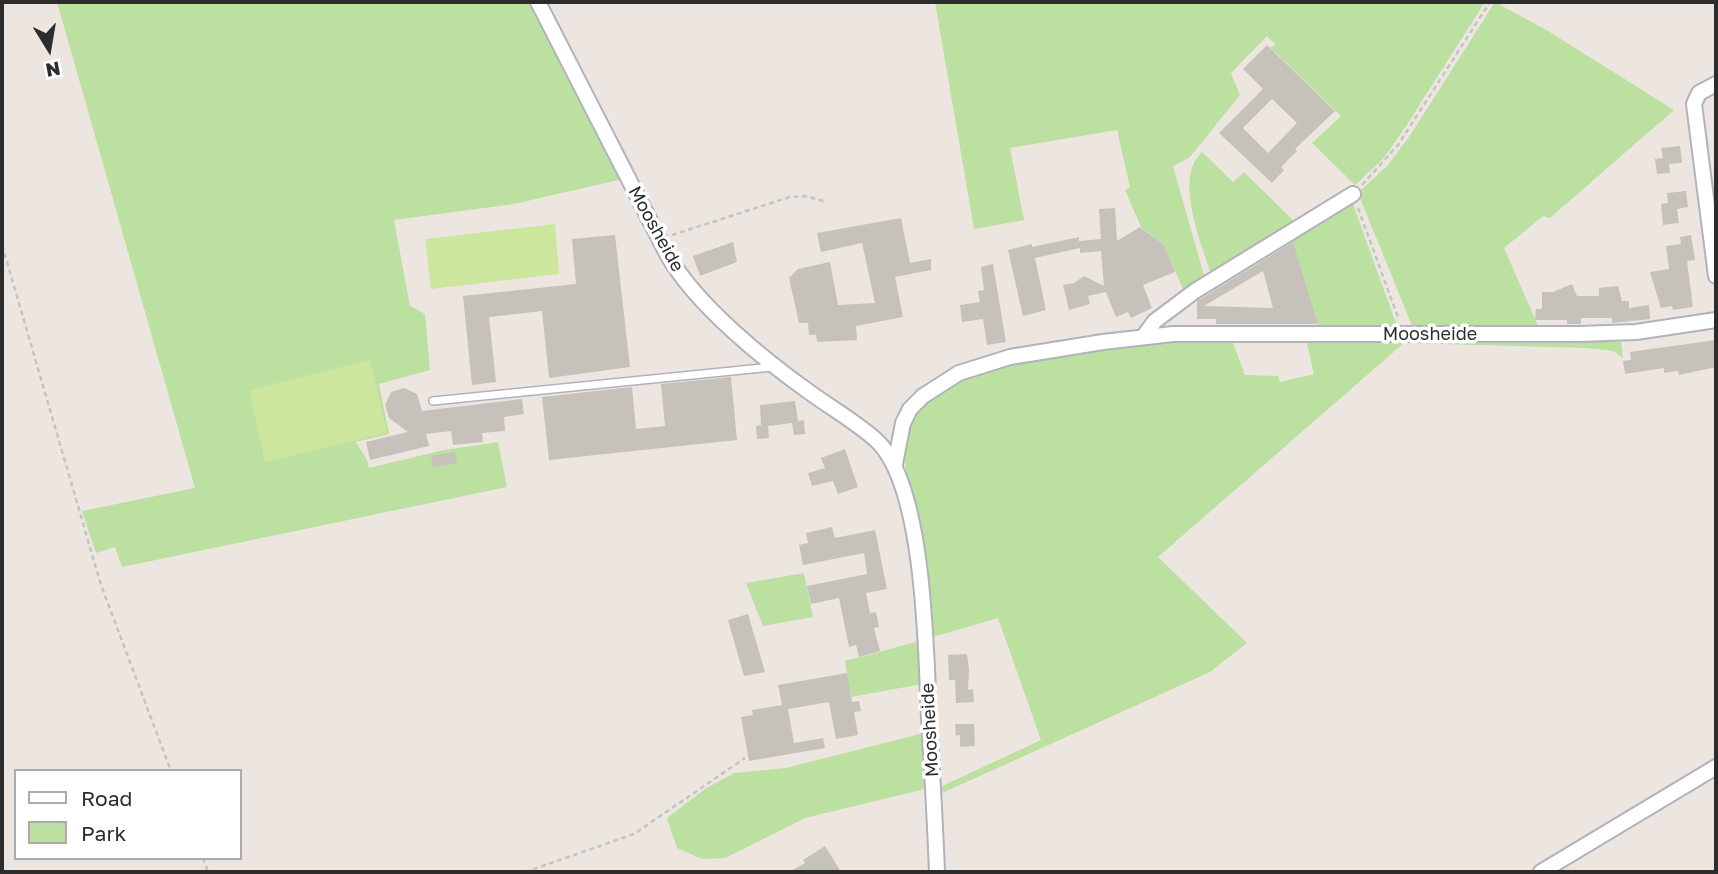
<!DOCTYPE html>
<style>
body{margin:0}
#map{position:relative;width:1718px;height:874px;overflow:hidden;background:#ede6e0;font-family:"Golos Text",sans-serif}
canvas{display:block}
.frame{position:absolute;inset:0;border:4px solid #2c2c2c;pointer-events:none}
.legend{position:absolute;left:14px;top:769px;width:228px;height:91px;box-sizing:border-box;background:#fff;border:2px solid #ababab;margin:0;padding:9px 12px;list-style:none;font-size:21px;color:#2c2c2c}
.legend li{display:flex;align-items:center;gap:14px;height:35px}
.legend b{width:35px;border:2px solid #ababab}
.north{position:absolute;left:14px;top:14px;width:70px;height:70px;-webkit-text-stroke:5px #fff;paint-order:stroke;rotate:169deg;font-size:19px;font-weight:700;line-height:28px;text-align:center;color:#2c2c2c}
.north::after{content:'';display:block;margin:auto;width:24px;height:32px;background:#2c2c2c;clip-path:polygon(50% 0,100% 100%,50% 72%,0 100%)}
</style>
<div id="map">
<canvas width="1718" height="874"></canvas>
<div class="frame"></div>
<ul class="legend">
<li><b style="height:9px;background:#fff"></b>Road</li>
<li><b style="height:19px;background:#bbe0a0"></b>Park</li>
</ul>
<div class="north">N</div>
</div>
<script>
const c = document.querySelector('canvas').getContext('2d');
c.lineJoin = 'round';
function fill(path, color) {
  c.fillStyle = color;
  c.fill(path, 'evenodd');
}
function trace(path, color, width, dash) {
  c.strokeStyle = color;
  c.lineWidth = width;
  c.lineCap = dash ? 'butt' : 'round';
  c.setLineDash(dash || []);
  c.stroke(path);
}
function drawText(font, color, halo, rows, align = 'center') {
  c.font = font + ' "Golos Text",sans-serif';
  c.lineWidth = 7;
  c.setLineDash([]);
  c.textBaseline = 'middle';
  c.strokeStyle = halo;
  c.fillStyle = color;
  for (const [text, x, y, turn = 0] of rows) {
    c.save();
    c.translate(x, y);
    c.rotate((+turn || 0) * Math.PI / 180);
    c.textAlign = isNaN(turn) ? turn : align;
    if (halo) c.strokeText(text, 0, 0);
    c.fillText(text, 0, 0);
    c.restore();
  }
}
fill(new Path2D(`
 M57,2H533L623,179L514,204L394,220L410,306L425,314L430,370L379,384L389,434L356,442L367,460L369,468L444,450L498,442L507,487L122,567L115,547L96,553L82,511L195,488Z
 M935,2H1485L1406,126L1383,159L1355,185L1312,143L1341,116L1270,47L1276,45L1267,36L1231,73L1240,95L1190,157L1173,166L1205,279L1185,294L1164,245L1141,227L1125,190L1130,187L1117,130L1010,148L1024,220L974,229Z
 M1495,2L1548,31L1674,110L1550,218L1543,216L1504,248L1539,328H1413L1358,193L1388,165L1411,134Z
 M1202,152L1233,182L1244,172L1297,224L1211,275C1202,242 1173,179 1202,152Z
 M1352,201L1398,329L1319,328L1291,237Z
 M1171,340H1232L1245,375L1278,376L1280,382L1314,374L1306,340L1621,342L1623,358L1613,351L1586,348L1404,343L1158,557L1247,643L1210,672L940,794V787L1041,740L998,618L933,637C930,604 929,570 922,537C917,509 903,477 905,448C910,375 1004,365 1060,355C1097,349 1134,344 1171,340Z
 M804,573L813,617L763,626L746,583Z
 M920,641L922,684L851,697L845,661Z
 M924,733L927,786L921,790L805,818L725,858L702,859L677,848L667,818L705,789L734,773L786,768Z`), '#bbe0a0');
fill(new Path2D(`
 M555,224L559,274L431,289L425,239Z
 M370,360L387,433L265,462L249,390Z`), '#cde69d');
fill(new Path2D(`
 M1267,45L1335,111L1295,149L1297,151L1281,167L1284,170L1272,183L1219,133L1263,89L1243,69ZM1272,99L1297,123L1268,153L1243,128Z
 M1680,146L1682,163L1669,164L1670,173L1657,174L1655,159L1663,158L1661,148Z
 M1686,191L1688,207L1677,209L1679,223L1663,225L1661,204L1668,203L1667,193Z
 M1115,208L1117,241L1140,227L1164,245L1175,272L1143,285L1152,308L1131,318L1128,312L1116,317L1106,292L1088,296L1090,304L1069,310L1063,285L1074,283L1084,276L1104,286L1101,251L1080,253V248L1035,258L1046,310L1023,316L1008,250L1032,244V247L1079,237V241L1101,239L1099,209Z
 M901,218L910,263L931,259V270L895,277L903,317L856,326L857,340L817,342L816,335H809L808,323H799L789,278L798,269L830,262L838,305L875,303L862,243L821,252L817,233Z
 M615,235L630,367L549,378L542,311L489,317L496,382L472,385L463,296L576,284L572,239Z
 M1691,235L1695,260L1687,261L1693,307L1673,310L1672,306L1661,308L1650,272L1669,269L1666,246L1681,244L1680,237Z
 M733,242L737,262L700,276L693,256Z
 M1293,242L1318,324H1216V319H1197V301ZM1263,271L1273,308L1204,306Z
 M993,264L1006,342L987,345L983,319L962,322L960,305L980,302L978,291L984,290L981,267Z
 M1572,284L1577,296H1599V288L1618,286L1622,301H1629V308L1649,305L1650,319L1612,323V318H1581V324H1567V320H1535L1536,309H1542V292H1553Z
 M1716,340V367L1679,375L1678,371L1664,373V368L1625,374L1623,361L1631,360L1630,352Z
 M731,377L737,440L549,460L542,397L632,387L636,429L665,426L661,384Z
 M404,388L417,394L422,411L522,399L524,414L504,417L505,431L482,433L483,442L453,445L451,431L426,434L429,446L370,460L366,442L408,432L389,418L385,405L391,392Z
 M795,401L798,421L804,420L805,434L794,435L792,423L768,426L769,438L757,439L756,426L761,425L760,405Z
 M845,449L858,487L838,494L833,481L812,486L808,473L825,468L821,458Z
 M455,452L457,463L433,467L431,456Z
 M832,527L835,538L875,530L887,589L866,593L870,613L876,612L879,627L874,628L880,651L859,657L856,645L849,647L839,598L811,604L807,586L867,574L864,553L803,565L799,545L808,543L806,533Z
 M748,614L765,672L744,676L728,620Z
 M967,654L969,669L968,690L973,689L974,702L956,703L955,680H949L948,655Z
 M847,673L852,702L859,701L861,711L854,712L858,735L836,739L829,702L788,709L794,743L823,738L825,748L749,761L741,717L753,715L752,710L782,705L778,685Z
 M955,724H974L975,746L960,747V735L956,736Z
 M825,846L841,872H789L805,863L803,860Z`), '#c6c1bb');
const service = new Path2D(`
 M433,401L772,367`);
const minor = new Path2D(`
 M538,2L667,254C696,305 764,360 812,394C833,409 857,423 876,440C925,485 926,652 929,718C932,769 935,821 937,872
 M1716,84L1699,93L1694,104L1716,276
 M1143,337L1155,321L1195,291L1353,194
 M895,464L903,423L910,409L923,396L959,373L1010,357L1103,342L1173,334H1579L1636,332L1716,320
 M1541,872L1716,767`);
trace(service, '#b0b3bc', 10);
trace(minor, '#b0b3bc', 18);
trace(new Path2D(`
 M1362,185L1398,145L1490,2
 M1358,208L1399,320
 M672,235L790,197L805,196L827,202
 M2,245L101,585L171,771
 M203,858L208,872
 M525,872L634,834L745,758`), '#c4c4c4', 2.5, [5, 3.5]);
trace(service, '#fff', 7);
trace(minor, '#fff', 14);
drawText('18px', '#2c2c2c', '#fff', [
 ["Moosheide",656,229,61],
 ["Moosheide",1430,334],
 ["Moosheide",930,730,-93]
]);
</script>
